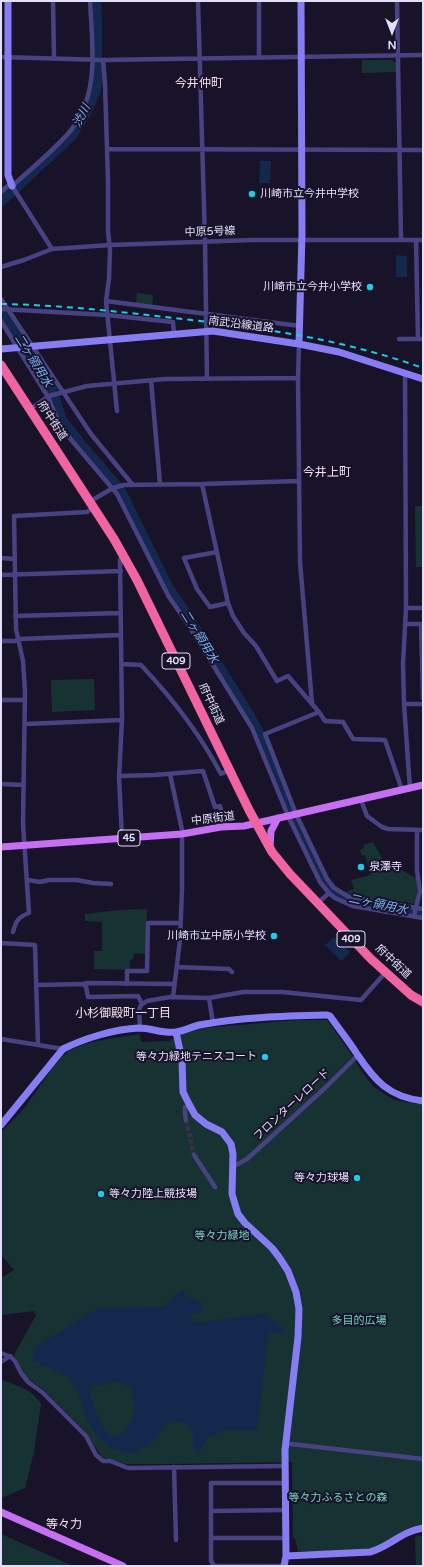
<!DOCTYPE html>
<meta charset="utf-8">
<style>
body{margin:0}
#map{position:relative;width:424px;height:1567px;overflow:hidden;background:#181329;font-family:"Varela Round",sans-serif}
canvas{display:block}
.frame{position:absolute;inset:0;border:2px solid #e3defc;pointer-events:none}
.north{position:absolute;left:372px;top:12px;width:40px;height:40px;-webkit-text-stroke:3px #181329;paint-order:stroke;rotate:180deg;font-size:11px;font-weight:700;line-height:16px;text-align:center;color:#e3defc}
.north::after{content:'';display:block;margin:auto;width:14px;height:18px;background:#e3defc;clip-path:polygon(50% 0,100% 100%,50% 72%,0 100%)}
</style>
<div id="map">
<canvas width="424" height="1567"></canvas>
<div class="frame"></div>
<div class="north">N</div>
</div>
<script>
const c = document.querySelector('canvas').getContext('2d');
c.lineJoin = 'round';
function fill(path, color) {
  c.fillStyle = color;
  c.fill(path, 'evenodd');
}
function trace(path, color, width, dash) {
  c.strokeStyle = color;
  c.lineWidth = width;
  c.lineCap = dash ? 'butt' : 'round';
  c.setLineDash(dash || []);
  c.stroke(path);
}
function drawText(font, color, halo, rows, align = 'center') {
  c.font = font + ' "Varela Round","Noto Sans JP",sans-serif';
  c.lineWidth = 4;
  c.setLineDash([]);
  c.textBaseline = 'middle';
  c.strokeStyle = halo;
  c.fillStyle = color;
  for (const [text, x, y, turn = 0] of rows) {
    c.save();
    c.translate(x, y);
    c.rotate((+turn || 0) * Math.PI / 180);
    c.textAlign = isNaN(turn) ? turn : align;
    if (halo) c.strokeText(text, 0, 0);
    c.fillText(text, 0, 0);
    c.restore();
  }
}
fill(new Path2D(`
 M362,60H392L396,63V72L362,73Z
 M137,293L153,295L152,306L136,303Z
 M415,506H423V567H416Z
 M94,679L95,710L52,712L51,680Z
 M373,842L383,860L416,878L418,890L415,904L353,895L346,892L354,889L351,880L371,875L365,855L362,856L360,850L364,848L363,845Z
 M147,909L146,954L134,953L133,959L130,960V970L94,969V951H102V922L85,921V914L120,910Z
 M297,1020H327L352,1055L362,1072L373,1086L389,1097L395,1100L417,1104L423,1090V1526C399,1526 393,1543 373,1548C351,1554 321,1551 298,1551L295,1539L293,1537L292,1462L171,1464H126L102,1457L83,1429L44,1390L27,1378L14,1355L36,1315L34,1311L1,1315V1278L14,1270L1,1255V1132C9,1124 18,1116 25,1107C38,1091 54,1060 71,1050C92,1039 117,1038 140,1034L141,1042L169,1041L182,1034L204,1028Z
 M2,1380C18,1386 32,1389 41,1404L34,1452L25,1488L1,1498V1381Z
 M1,1534L73,1566H1Z
 M423,1535V1566H416L415,1537Z`), '#173232');
fill(new Path2D(`
 M260,161H271L270,183H259Z
 M396,255L407,256V277H396Z
 M334,937L350,952L341,961L325,945Z
 M183,1290L186,1296L200,1303L202,1309L199,1314L191,1312L192,1323L264,1314L286,1331L278,1333L268,1332L257,1431L227,1429L208,1437L197,1453C186,1444 205,1424 174,1420C161,1425 162,1431 154,1440C148,1446 139,1450 131,1454L110,1448L96,1435L87,1420L78,1392L69,1377L36,1362H32L35,1347L99,1308L166,1307V1303ZM114,1381L119,1382L131,1388C136,1408 137,1424 116,1437C101,1436 91,1402 90,1389L92,1386L108,1384Z`), '#14274c');
trace(new Path2D(`
 M1,201L71,136L86,112L95,92L97,79L96,1
 M1,311L51,388L61,419L81,445L120,490L168,588L182,608L250,717L263,742L289,808L326,884L332,890L345,899L423,914`), '#14274c', 11);
trace(new Path2D(`
 M186,1120L194,1155`), '#363149', 4.5, [4.5, 2]);
trace(new Path2D(`
 M53,1L54,58
 M198,1L205,241L207,378
 M259,1V58
 M397,1L401,240
 M1,57L103,60L423,55
 M103,60L105,84L108,181V232L110,249L109,279L106,301L117,411
 M107,149L423,150
 M1,192L11,183
 M416,240L418,339
 M52,249L12,186C32,168 55,150 72,129C100,92 92,44 90,1
 M1,267L24,260L52,249L110,245L253,240H423
 M1,299L91,434L132,484
 M106,301L300,326
 M1,309L107,315L173,322L174,334
 M1,321L48,397L58,421L68,436L117,494L169,597L187,623L252,728L286,811
 M399,339H423
 M299,344L298,378L300,562L312,703
 M405,373L406,608L403,664L404,704L410,789
 M151,380L160,484
 M30,409L49,396L87,386L165,379L298,378
 M202,484L299,481
 M89,502L113,488L124,485L202,484L228,603L233,616L244,633L256,646L277,681L288,676L319,712L325,721L343,722L353,739L385,740L402,790
 M217,552L184,558L197,589L210,607L228,603
 M122,555L120,560L122,720L119,777L122,838
 M1,558L14,559
 M1,575L121,571
 M406,608H423
 M15,616L120,613
 M405,624H423
 M421,624L423,698
 M1,641H15L19,639L121,635
 M121,664L141,665C172,698 200,734 221,774L229,770
 M1,700H25
 M404,704H423
 M319,712L265,734L296,814L327,879L334,888L349,897L423,909
 M25,724L122,720
 M170,774L182,830V889L180,940L173,997
 M119,776L154,775L203,771L215,807L220,806L225,827
 M1,784L24,785
 M361,800L367,816L382,827L388,829L423,830
 M288,816L320,882L329,893L335,898L353,906L423,918
 M28,880L40,882L49,880H77L93,883L111,884
 M318,903L329,893
 M414,916L420,891L417,870V830
 M13,932C16,921 18,917 29,913L23,824L25,691L23,661L16,629L14,516L87,512L93,508
 M1,943L35,945L38,1044
 M177,967L229,969L232,972
 M127,984V971H147L148,923H180
 M36,985L83,984L86,987L88,997L138,996L142,1004
 M85,985L86,983L175,984
 M209,998L213,1023
 M140,1028L139,1010L141,1005L147,1001L170,997L209,998L243,992H282L361,1000L385,973
 M1,1039L63,1049
 M185,1107V1114L186,1120
 M194,1155L215,1187
 M236,1165L247,1159L326,1087L358,1055
 M1,1353L11,1357L15,1361L21,1373L28,1382L42,1392L86,1436L96,1455L103,1461H110L128,1468L284,1466
 M1,1362L10,1356
 M291,1444L423,1459
 M174,1467L176,1540
 M211,1511L285,1510
 M211,1538H285
 M284,1566H214L211,1561V1483H285`), '#484283', 4.5);
trace(new Path2D(`
 M8,1V175L12,186
 M299,344L302,234L301,1
 M1,349L213,331L299,344L339,352L423,379
 M176,1032L182,1060L183,1092L189,1104L195,1115L206,1124L222,1132L231,1144L233,1154L232,1194L238,1214L245,1223L272,1248L279,1257L288,1271L296,1292L299,1309L298,1337L285,1450L286,1556L284,1566
 M1,1125L63,1049C85,1038 115,1029 139,1028C152,1028 163,1034 176,1032C184,1031 191,1027 199,1025C241,1017 285,1016 327,1015L330,1016C339,1029 349,1041 357,1054C375,1081 389,1097 423,1101
 M286,1556L370,1552C389,1547 402,1531 423,1528`), '#867df3', 7);
trace(new Path2D(`
 M1,847L182,834L221,827L244,826L423,785
 M270,848L271,831L278,818
 M1,1512L123,1566`), '#c76ff2', 7);
trace(new Path2D(`
 M1,365L114,539L137,580L249,810L272,852L290,874L371,959L411,995L423,1002`), '#f164a1', 9);
trace(new Path2D(`
 M1,304C62,305 122,312 183,319C264,328 345,340 423,368`), '#1bcceb', 2, [6, 5]);
for (const [x, y, r, color] of [
 [252,194,4,"#1bcceb"],
 [370,287,4,"#1bcceb"],
 [361,867,4,"#1bcceb"],
 [274,936,4,"#1bcceb"],
 [265,1057,4,"#1bcceb"],
 [357,1178,4,"#1bcceb"],
 [101,1194,4,"#1bcceb"]
]) {
  const dot = new Path2D();
  dot.arc(x, y, r, 0, 2 * Math.PI);
  c.fillStyle = color;
  c.fill(dot);
  trace(dot, '#181329', 1.5);
}
for (const [x, y, w] of [
 [176,661,28],
 [129,838,22],
 [351,939,28]
]) {
  const box = new Path2D();
  box.roundRect(x - w / 2, y - 8, w, 16, 3);
  c.fillStyle = '#181329';
  c.fill(box);
  trace(box, '#e3defc', 1);
}
drawText('bold 10px', '#e3defc', null, [
 ["409",176,661],
 ["45",129,838],
 ["409",351,939]
]);
drawText('11px', '#e3defc', '#181329', [
 ["川崎市立今井中学校",260,194,"left"],
 ["川崎市立今井小学校",362,287],
 ["泉澤寺",369,867,"left"],
 ["川崎市立中原小学校",266,936],
 ["等々力緑地テニスコート",257,1057],
 ["等々力球場",349,1178],
 ["等々力陸上競技場",109,1194,"left"]
], 'right');
drawText('11px', '#e3defc', '#181329', [
 ["中原5号線",210,232,-2],
 ["南武沿線道路",241,325,7],
 ["府中街道",52,421,57],
 ["府中街道",211,704,65],
 ["中原街道",213,819,-7],
 ["府中街道",393,962,43],
 ["フロンターレロード",292,1105,-43]
]);
drawText('11px', '#6fd7c2', '#181329', [
 ["等々力緑地",222,1236],
 ["多目的広場",359,1321],
 ["等々力ふるさとの森",338,1498]
]);
drawText('12px', '#fce0f0', '#181329', [
 ["今井仲町",199,84],
 ["今井上町",327,473],
 ["小杉御殿町一丁目",123,1014],
 ["等々力",64,1525]
]);
drawText('italic 12px', '#75b2f3', '#181329', [
 ["渋川",82,116,-62],
 ["二ヶ領用水",33,361,58],
 ["二ヶ領用水",199,637,58],
 ["二ヶ領用水",378,905,12]
]);
</script>
